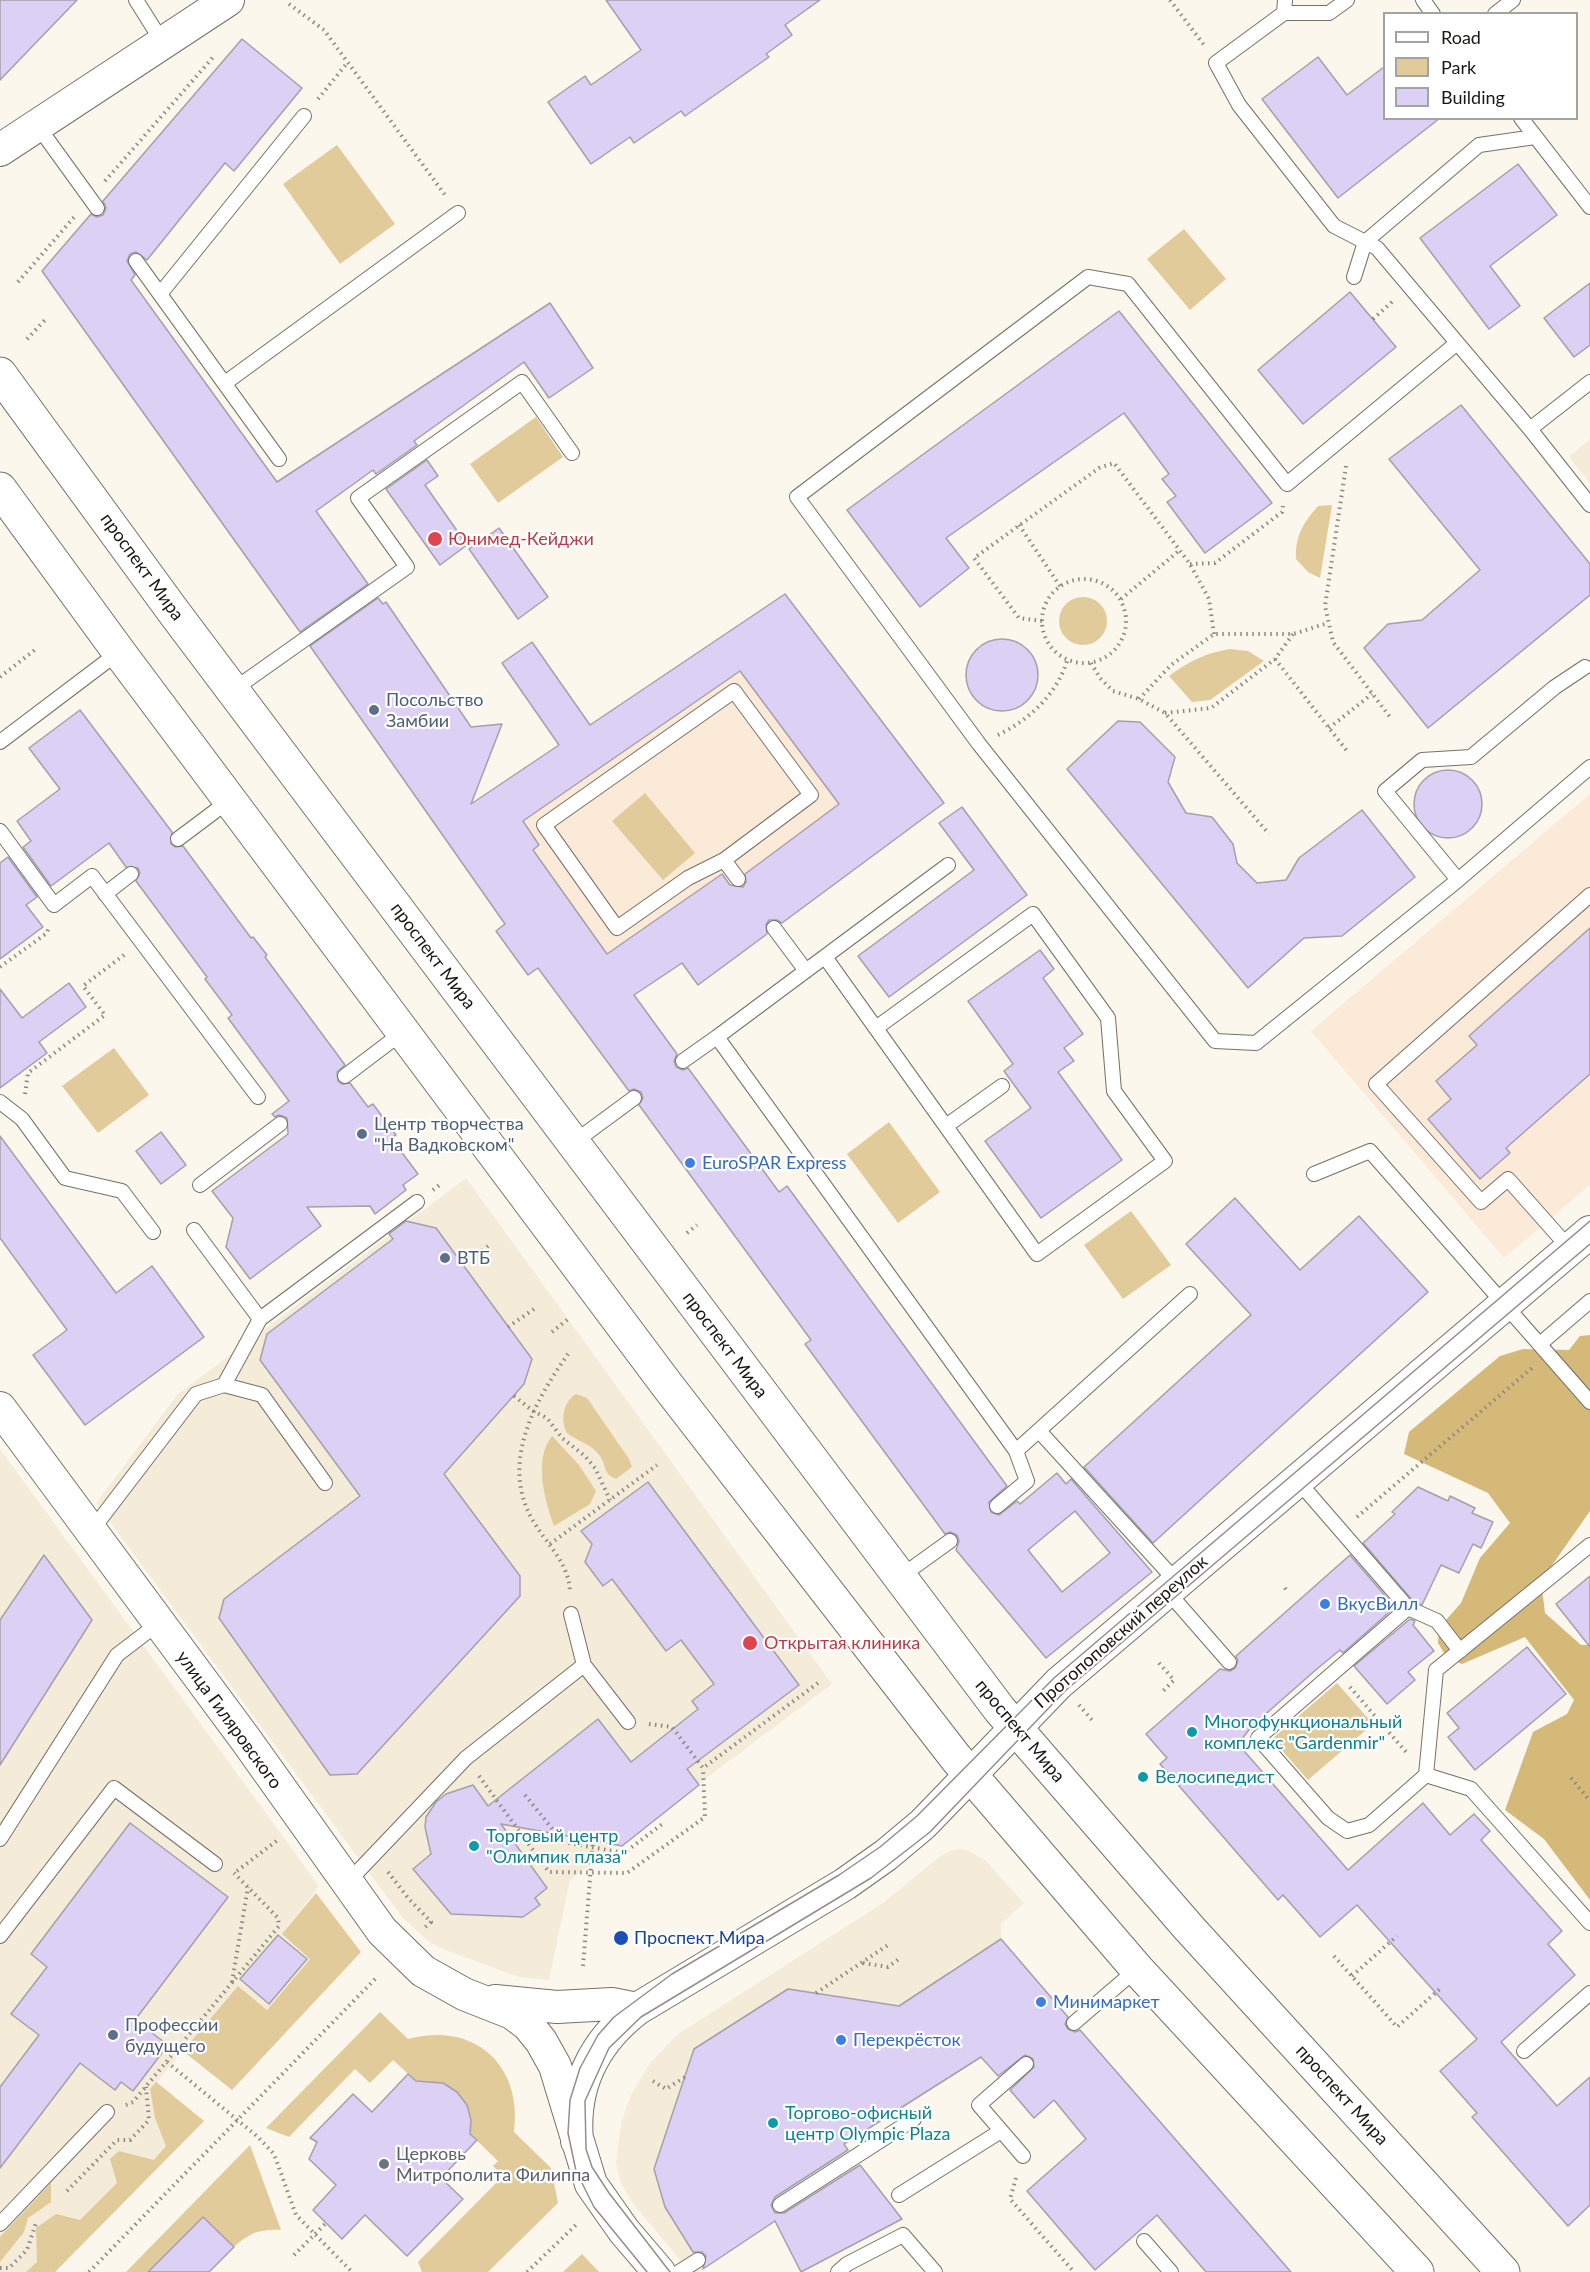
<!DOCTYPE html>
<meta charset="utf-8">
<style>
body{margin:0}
#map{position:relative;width:1590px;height:2272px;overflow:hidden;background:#fcf7ec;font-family:Lato,sans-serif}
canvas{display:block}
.legend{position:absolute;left:1383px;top:12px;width:195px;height:108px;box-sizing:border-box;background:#fff;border:2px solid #a3a3a1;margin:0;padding:8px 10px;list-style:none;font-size:18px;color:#1a1814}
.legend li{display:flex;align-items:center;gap:12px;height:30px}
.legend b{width:30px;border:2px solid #a3a3a1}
</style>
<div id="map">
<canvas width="1590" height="2272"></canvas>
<ul class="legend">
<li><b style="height:8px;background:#fff"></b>Road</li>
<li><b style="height:16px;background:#e2cb9a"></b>Park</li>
<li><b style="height:16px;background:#dcd0f5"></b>Building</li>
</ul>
</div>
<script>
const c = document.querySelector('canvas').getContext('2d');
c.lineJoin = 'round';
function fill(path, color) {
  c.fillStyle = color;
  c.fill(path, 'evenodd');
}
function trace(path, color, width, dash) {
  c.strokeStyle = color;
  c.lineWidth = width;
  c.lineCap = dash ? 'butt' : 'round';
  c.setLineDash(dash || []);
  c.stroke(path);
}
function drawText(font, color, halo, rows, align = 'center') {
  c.font = font + ' Lato,sans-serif';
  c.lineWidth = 4.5;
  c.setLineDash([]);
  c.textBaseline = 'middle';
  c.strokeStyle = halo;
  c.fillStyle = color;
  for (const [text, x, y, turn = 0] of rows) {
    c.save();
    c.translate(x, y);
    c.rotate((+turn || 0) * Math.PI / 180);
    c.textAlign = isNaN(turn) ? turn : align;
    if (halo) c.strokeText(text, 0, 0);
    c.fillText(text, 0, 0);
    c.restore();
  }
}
fill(new Path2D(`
 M1590,439V483L1569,457Z
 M466,1178L832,1684L570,1880L549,1980L519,1977L448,1951L431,1943L402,1917L96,1503L178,1394Z
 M0,1449L319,1886L282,1934L311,1958L267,2010L238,1986L157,2082L204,2121L55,2272H0Z
 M965,1849L985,1860L1024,1903L1001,1924V1939L948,1971L977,2007L988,2052L787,2181L780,2204L786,2214L699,2272H690L632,2202L621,2183L616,2163L621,2123L631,2095L650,2063L678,2034L883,1903L939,1857L952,1850Z`), '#f4ebd9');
fill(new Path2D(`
 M785,594L826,647L759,697L839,804L730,885L721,874L607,954L538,968L528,975L496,931L505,923L438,829Z
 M1590,794V1185L1504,1258L1311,1031Z`), '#fcead9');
fill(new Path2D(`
 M337,145L395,224L340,264L283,184Z
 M1184,229L1226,279L1190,310L1147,259Z
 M536,417L563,457L498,503L470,464Z
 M1332,505L1320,578L1308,572L1296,559C1295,536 1303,523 1318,506Z
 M1059 621a24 24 0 1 1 48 0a24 24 0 1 1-48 0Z
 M1230,649L1248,651L1264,661L1210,700L1192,702L1169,676C1189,661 1206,653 1230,649Z
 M645,793L695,853L663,880L612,821Z
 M114,1048L149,1095L98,1133L62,1086Z
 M889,1122L940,1192L898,1223L847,1154Z
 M1131,1211L1171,1265L1123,1299L1084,1245Z
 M576,1394L587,1398L629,1459L632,1467L616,1479C603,1474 607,1466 600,1456C592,1444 577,1441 567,1433C560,1420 563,1402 576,1394Z
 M552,1436L579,1465L596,1491L590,1504L554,1526C545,1500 533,1460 552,1436Z
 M1337,1683L1373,1724L1308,1780L1272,1739Z
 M316,1893L361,1952L232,2090L183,2051L238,1986L267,2010L310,1959L282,1934Z
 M380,2012L408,2039C474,2021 523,2065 514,2132L551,2168L558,2203L488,2272H422L418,2262L503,2176L493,2166L498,2161L470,2134L471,2120L467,2105L443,2083L416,2081L393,2060L370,2083L355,2069L289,2137L266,2128Z
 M156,2082L204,2121L55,2272H26L37,2262L36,2228L56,2214L80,2220L117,2183L110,2159L119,2151L154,2160L166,2146L155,2118L150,2089Z
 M250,2145L281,2230C260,2229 249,2233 234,2247L203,2217L148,2272H126Z
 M51,2183V2202L28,2218L24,2232L0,2262V2237Z
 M582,2254L599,2272H563Z`), '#e2cb9a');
fill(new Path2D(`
 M1590,1335V1511L1541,1581L1545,1613L1581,1645H1590V1900L1544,1839L1505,1810L1533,1732L1567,1714L1574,1700L1525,1637L1462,1664L1447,1658L1438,1643L1439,1628L1461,1603L1480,1558L1510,1523L1488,1493L1404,1454L1409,1432L1500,1356L1523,1349L1569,1350L1580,1336Z`), '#d5b979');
const building = new Path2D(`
 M0,0H77L0,80Z
 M606,0H820L785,25L792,35L766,54L769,57L685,116L681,111L634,143L630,137L591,164L548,102L585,76L591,85L641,50Z
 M242,39L302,88L234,171L225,163L147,260L136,252L130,254L127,261L135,275L131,280L277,482L550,303L593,368L549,398L524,362L414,441L417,445L376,474L373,470L316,511L368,584L300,632L42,271L91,214L97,217L103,215L106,208L103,201Z
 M1318,57L1347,95L1384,67V118H1440L1338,198L1262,99Z
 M1518,164L1557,215L1490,266L1520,306L1489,329L1420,238Z
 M1590,283V345L1574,357L1544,318Z
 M1350,292L1396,347L1303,424L1258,370Z
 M1119,311L1272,503L1205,553L1167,502L1176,496L1162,479L1169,474L1124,413L946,538L969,568L920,607L847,510Z
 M1461,405L1590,564V595L1428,728L1364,648L1388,624L1422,620L1480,570L1389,459Z
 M427,460L438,476L425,485L467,545L440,565L386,489Z
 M499,528L548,597L518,619L469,549Z
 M785,594L944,803L782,923L777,920H769L766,925L767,934L698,985L682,963L634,995L677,1054L674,1061L676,1067L683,1070L688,1068L779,1192L787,1186L1007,1486L989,1502L991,1512L999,1515L1017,1501L1020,1504L1057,1473L1066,1484L1071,1479L1152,1572L1046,1658L956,1550L959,1541L957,1535L950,1532L945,1534L805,1344L811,1340L639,1105L643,1098L641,1092L634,1089L629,1091L538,968L528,975L496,931L505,924L310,646L378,598L383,604L386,602L471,727L502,724L471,804L559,745L502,663L532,642L590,725ZM740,671L839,804L745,874L746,882L743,887L730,885L722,874L607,954L533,850L539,845L523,821ZM1075,1511L1110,1553L1062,1592L1028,1550Z
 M966 675a36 36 0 1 1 72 0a36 36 0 1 1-72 0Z
 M80,710L172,832L171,844L175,847L183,846L251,938L253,937L267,955L265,957L345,1065L337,1072L338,1081L342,1084L350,1083L368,1107L373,1104L396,1135L391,1138L418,1174L403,1185L406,1190L375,1214L370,1206L307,1207L321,1226L250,1279L226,1247L233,1218L212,1191L288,1134L287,1118L279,1115L275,1117L272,1114L289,1101L228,1018L232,1015L205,979L207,977L136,881L140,873L138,868L126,867L109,843L51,886L23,847L31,841L17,821L60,789L29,748Z
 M1118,721L1140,722L1175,757L1168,782L1186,813L1212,817L1233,844L1237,863L1257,883L1286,880L1299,858L1362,810L1415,877L1342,936L1304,938L1248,988L1067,769Z
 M1414 804a34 34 0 1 1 68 0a34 34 0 1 1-68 0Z
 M962,807L1027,895L889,997L858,956L974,870L939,823Z
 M8,857L37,897L26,905L43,927L0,959V863Z
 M1590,928V1074L1506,1148L1510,1153L1480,1179L1428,1119L1451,1099L1436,1081L1477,1045L1469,1036Z
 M1040,950L1054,969L1043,978L1083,1034L1064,1048L1074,1061L1058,1072L1122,1160L1041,1218L985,1141L1031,1108L1004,1071L1013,1064L968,1001Z
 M69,983L86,1007L39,1042L47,1053L0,1088V989L22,1018Z
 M161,1132L186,1165L161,1184L136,1151Z
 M0,1136L116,1293L152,1266L204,1337L85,1425L33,1355L67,1330L0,1238Z
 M1235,1198L1300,1270L1359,1216L1428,1292L1153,1543L1084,1467L1251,1315L1186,1244Z
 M406,1221L436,1228L532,1359L524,1384L444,1474L520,1576V1596L357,1774L330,1775L219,1618L224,1599L360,1496L260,1360L267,1334L393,1239L389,1234Z
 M648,1482L799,1685L687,1769L699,1785L622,1846L501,1824L547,1888L535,1898L540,1905L523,1917L451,1914L413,1869L431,1854L425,1827L426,1817L436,1802L446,1794L473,1785L488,1806L598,1719L631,1762L698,1709L692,1701L714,1684L681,1640L666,1651L612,1579L603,1586L585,1562L592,1544L581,1531Z
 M1418,1487L1448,1501L1450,1496L1475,1508L1472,1513L1493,1522L1481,1548L1473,1544L1459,1573L1441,1565L1422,1605L1413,1601L1363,1543L1395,1514L1392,1512Z
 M44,1555L92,1620L0,1765V1620Z
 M1350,1555L1395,1607L1343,1653L1340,1650L1318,1668L1252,1726L1238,1744L1348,1870L1423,1803L1450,1835L1474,1814L1490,1831L1481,1840L1562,1931L1548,1944L1575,1975L1501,2042L1557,2106L1590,2077V2205L1568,2226L1472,2117L1477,2113L1440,2071L1477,2039L1357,1905L1320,1937L1283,1895L1278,1900L1160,1764L1167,1758L1146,1734L1220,1669L1230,1671L1235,1668L1238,1661L1236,1656Z
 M1590,1576V1647L1556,1604Z
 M1410,1619L1415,1621L1413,1625L1434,1651L1408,1672L1415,1680L1387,1704L1354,1666Z
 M1527,1647L1566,1694L1475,1770L1448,1737L1459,1728L1447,1713Z
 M130,1823L228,1897L135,2020L168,2045L133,2091L121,2082L115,2090L80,2063L0,2168V2087L39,2035L11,2014L47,1967L31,1954Z
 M278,1935L307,1959L269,2004L240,1979Z
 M1001,1939L1068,2017L1065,2024L1068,2029L1075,2032L1080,2030L1291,2272H1206L1157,2215L1095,2270L1027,2191L1086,2139L1054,2100L1034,2118L1010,2090L1034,2067L1033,2059L1025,2055L998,2076L981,2057L844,2144L848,2150L775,2197L771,2205L775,2213H784L860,2165L902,2219L801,2272L775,2221L703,2269L706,2256L702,2252H693L665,2207L654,2169L694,2049L788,1989L899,2006Z
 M408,2074L416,2081L443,2083L457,2092L467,2105L471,2120L470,2134L477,2140L441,2178L463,2199L407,2256L365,2215L342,2239L313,2210L336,2185L309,2159L317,2142L310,2138L353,2094L372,2112Z
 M203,2217L234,2247L209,2272H148Z`);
fill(building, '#dcd0f5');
trace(building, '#a4a0ab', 1.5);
const service = new Path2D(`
 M136,0L163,43
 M1285,0L1284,13L1216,63L1239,105L1334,226L1377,248L1530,429L1590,505
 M1423,0L1433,14
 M1284,13H1329L1347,0
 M1495,14L1513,0
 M1521,118L1590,207
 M37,125L97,208
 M136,261L279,459
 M1354,277L1365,242L1479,145L1535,137
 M160,294L304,116
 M1457,343L1287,484L1128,284L1088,277L797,497L979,744L1215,1041L1256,1043L1458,880L1385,791L1422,760L1471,757L1555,687L1585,667
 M225,383L458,213
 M1530,429L1590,382
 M233,690L407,567L358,498L522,382L572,453
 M0,742L119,652
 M0,831L54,905L92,876L258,1097
 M178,839L230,800
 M724,860L688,878L617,928L544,825L734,691L811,795L724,860L738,879
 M948,865L717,1037L1016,1451L1190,1294
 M1458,880L1590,767
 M105,894L131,874
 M774,928L806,971
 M825,957L1037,1254L1165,1161L1114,1091L1108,1018L1033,914L876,1028
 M683,1061L717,1037
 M345,1076L403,1032
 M0,1102L22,1119L65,1178L122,1191L153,1232
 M946,1126L1002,1086
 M573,1143L634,1098
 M1314,1174L1370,1151L1590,1402
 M200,1185L280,1124
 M194,1230L260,1319
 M1570,1249L1508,1179L1481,1202L1376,1084L1590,895
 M1540,1344L1590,1301
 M224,1385L260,1319L417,1202
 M1040,1432L1177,1582
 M1297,1480L1408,1608L1437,1621L1460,1651
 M997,1506L1027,1481L1016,1451
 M92,1530L196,1394L224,1385L262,1395L325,1483
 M900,1577L950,1541
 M1167,1591L1229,1662
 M1408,1608L1258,1738L1328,1818L1347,1831L1369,1825L1426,1775L1436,1670L1590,1545
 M584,1665L628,1722
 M1426,1775L1471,1789L1590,1923
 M0,1839L117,1655L159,1623
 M346,1884L466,1758L584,1665L571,1614
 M0,1936L114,1788L215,1864
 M1074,2023L1137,1969
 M1524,2051L1590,1993
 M1023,2156L979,2105L1026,2064
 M899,2195L1001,2131
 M780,2205L914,2119
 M0,2224L107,2112
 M1144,2241L1171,2272
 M679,2272L698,2260
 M838,2272L847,2264L903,2235L935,2272`);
const tertiary = new Path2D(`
 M0,150L228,0
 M0,1408L246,1740L382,1931L423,1971L464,1994L512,2013L528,2025L541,2041L555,2066L591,2184L624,2231L659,2272
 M495,2001L557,2007L612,2004L637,2009
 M577,2141C572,2087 594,2042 637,2009L845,1884L886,1855L923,1824L1059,1683L1590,1232`);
const primary = new Path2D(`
 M0,374L173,611L1000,1710L1189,1928L1503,2272
 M0,489L119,652L667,1385L956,1758L1137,1969L1417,2272`);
trace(service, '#757167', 16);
trace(tertiary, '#757167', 34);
trace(primary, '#757167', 35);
trace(new Path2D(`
 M1170,0L1204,45
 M289,4L324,30L445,195
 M318,99L348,62
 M105,181L215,55
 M18,282L75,216
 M1373,319L1394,300
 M27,339L45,320
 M1346,466L1325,606L1333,642L1390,717
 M1019,525L1060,586
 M1190,564L1215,563L1282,512L1283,506
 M1042 621a42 42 0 1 1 84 0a42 42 0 1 1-84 0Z
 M1121,599L1180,550
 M1042,621L1019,618L974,558L1099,468L1114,463L1190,564L1209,599L1214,634
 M1275,659L1347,751
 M1091,663L1100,678L1113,691L1139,699L1165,713L1269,834
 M0,677L36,649
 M1139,699L1171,665L1214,634H1293L1328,623
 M1165,713L1211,708L1275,659L1293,634
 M1329,728L1372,694
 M998,735C1029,720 1057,694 1067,661
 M0,967L47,933L49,926
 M25,1094L28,1073L105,1015L83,986L124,955
 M433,1190L442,1183
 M687,1233L697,1225
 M463,1265L488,1246
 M508,1327L534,1309
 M552,1332L568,1319
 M568,1354C535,1401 500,1462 532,1519C546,1544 569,1562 570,1592
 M514,1396L533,1411L547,1418L562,1438L585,1456L595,1468L610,1500
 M1357,1517L1532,1368
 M550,1544L657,1465
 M1285,1588L1288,1593
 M1159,1663L1174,1680L1163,1691
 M1350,1687L1406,1752
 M1079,1705L1092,1720
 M649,1724L672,1727L703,1768L818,1683
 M479,1776L549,1872L627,1873L705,1817L703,1768
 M1571,1778L1590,1801
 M525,1795L563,1842L624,1853L665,1822
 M237,1871L279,1839
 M388,1872L408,1898L431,1922L423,1929
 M1334,1956L1397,2027L1442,1987
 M863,1963L888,1967L899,1959
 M583,1966L593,1841
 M1352,1976L1397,1936
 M232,1982L248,1887
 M816,1993L888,1945
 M167,2062L258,2137L274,2154L296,2215L352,2272
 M653,2081L666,2089L685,2077
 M126,2105L133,2102L279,1926L278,1918L234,1873
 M1016,2178L1010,2199L1074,2272
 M67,2191L117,2140H130L149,2120L146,2087
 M294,2255L326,2223
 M0,2268H9L27,2250L36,2223
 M89,2272L377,1977
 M527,2272L578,2223`), '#8a877f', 4, [1.5, 4.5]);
trace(service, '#fff', 14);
trace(tertiary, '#fff', 32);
trace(primary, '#fff', 33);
trace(new Path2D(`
 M647,2272L594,2207L576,2171L568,2133L570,2100L580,2068L598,2035L614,2017L672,1974L839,1875L880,1847L917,1816L1054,1678L1590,1221
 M670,2272L609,2193L592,2167L586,2149L585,2101L609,2048L641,2017L871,1878L930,1832L1066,1690L1590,1244`), '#938f88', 1.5);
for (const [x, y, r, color] of [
 [435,539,8,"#e0444e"],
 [374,710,6,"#5c6f8a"],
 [362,1134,6,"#5c6f8a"],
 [690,1163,6,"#3f7fe0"],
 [445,1258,6,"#5c6f8a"],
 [1325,1604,6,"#3f7fe0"],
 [750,1643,8,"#e0444e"],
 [1192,1732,6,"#0f9aa8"],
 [1143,1777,6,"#0f9aa8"],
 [474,1846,6,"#0f9aa8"],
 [621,1938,8,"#1a4fb4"],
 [1041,2002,6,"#3f7fe0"],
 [113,2035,6,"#5c6f8a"],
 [841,2040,6,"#3f7fe0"],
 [773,2123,6,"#0f9aa8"],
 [384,2164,6,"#6b7280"]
]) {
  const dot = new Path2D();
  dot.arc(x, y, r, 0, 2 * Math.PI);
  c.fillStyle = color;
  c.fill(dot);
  trace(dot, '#fff', 2);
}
drawText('18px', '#be3a42', '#fff', [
 ["Юнимед-Кейджи",448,539],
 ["Открытая клиника",764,1643]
], 'left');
drawText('18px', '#1a1814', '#fff', [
 ["проспект Мира",142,567,54],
 ["проспект Мира",433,956,53],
 ["проспект Мира",725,1345,53],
 ["Протопоповский переулок",1121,1632,-41],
 ["улица Гиляровского",229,1720,54],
 ["проспект Мира",1020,1731,50],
 ["проспект Мира",1342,2095,48]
]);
drawText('18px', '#4e5e75', '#fff', [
 ["Посольство",386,700],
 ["Замбии",386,721],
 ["Центр творчества",374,1124],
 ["\"На Вадковском\"",374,1145],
 ["ВТБ",457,1258],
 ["Профессии",125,2025],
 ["будущего",125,2046]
], 'left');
drawText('18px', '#366cbe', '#fff', [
 ["EuroSPAR Express",702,1163],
 ["ВкусВилл",1337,1604],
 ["Минимаркет",1053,2002],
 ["Перекрёсток",853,2040]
], 'left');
drawText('18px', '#0d838f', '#fff', [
 ["Многофункциональный",1204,1722],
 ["комплекс \"Gardenmir\"",1204,1743],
 ["Велосипедист",1155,1777],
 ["Торговый центр",486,1836],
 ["\"Олимпик плаза\"",486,1857],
 ["Торгово-офисный",785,2113],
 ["центр Olympic Plaza",785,2134]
], 'left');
drawText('18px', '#164399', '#fff', [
 ["Проспект Мира",634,1938]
], 'left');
drawText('18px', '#5b616d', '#fff', [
 ["Церковь",396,2154],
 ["Митрополита Филиппа",396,2175]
], 'left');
</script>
